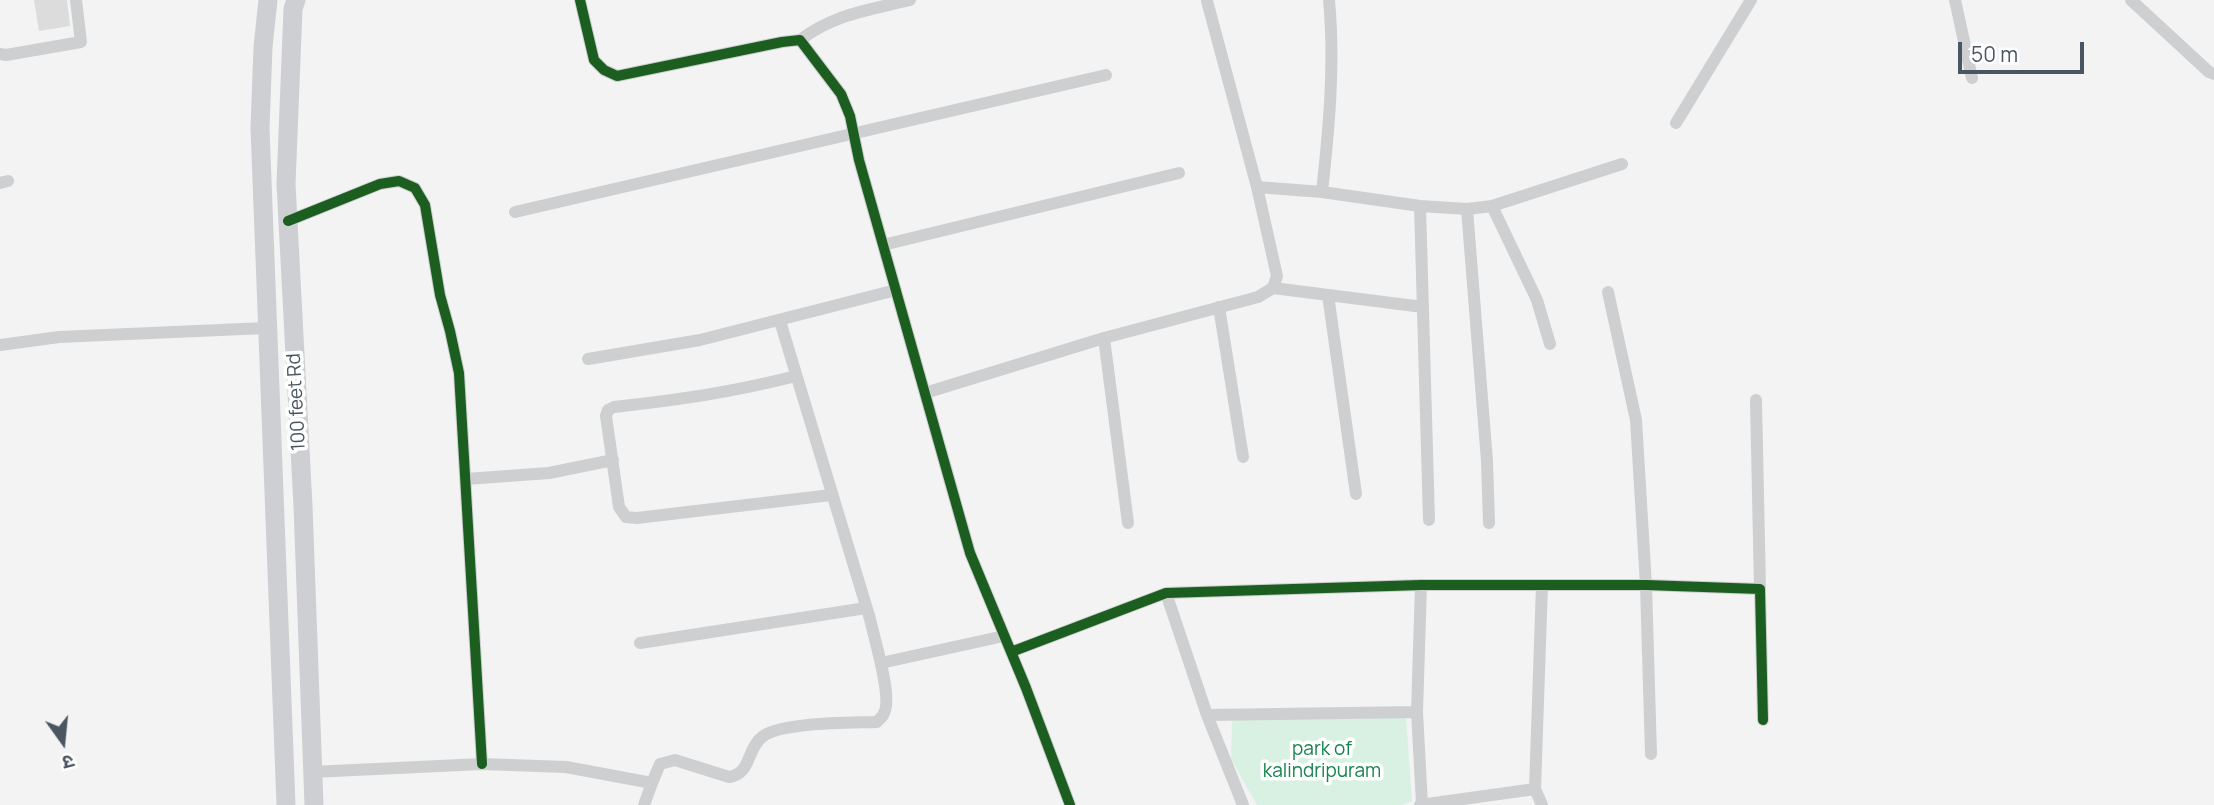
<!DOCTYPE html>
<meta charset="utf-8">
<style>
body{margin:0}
#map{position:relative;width:2214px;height:805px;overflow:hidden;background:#f3f3f3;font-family:Manrope,"Noto Sans Devanagari",sans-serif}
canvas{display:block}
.north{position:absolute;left:28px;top:707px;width:70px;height:70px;-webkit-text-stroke:5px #fff;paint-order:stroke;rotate:165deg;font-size:19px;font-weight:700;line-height:28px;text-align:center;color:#495560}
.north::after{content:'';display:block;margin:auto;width:24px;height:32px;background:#495560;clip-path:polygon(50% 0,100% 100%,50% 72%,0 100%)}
.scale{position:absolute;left:1958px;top:42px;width:126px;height:32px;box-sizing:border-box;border:4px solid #495560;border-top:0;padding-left:9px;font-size:21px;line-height:24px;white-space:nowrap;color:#495560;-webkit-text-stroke:5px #fff;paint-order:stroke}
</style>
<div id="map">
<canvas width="2214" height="805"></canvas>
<div class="north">उ</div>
<div class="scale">50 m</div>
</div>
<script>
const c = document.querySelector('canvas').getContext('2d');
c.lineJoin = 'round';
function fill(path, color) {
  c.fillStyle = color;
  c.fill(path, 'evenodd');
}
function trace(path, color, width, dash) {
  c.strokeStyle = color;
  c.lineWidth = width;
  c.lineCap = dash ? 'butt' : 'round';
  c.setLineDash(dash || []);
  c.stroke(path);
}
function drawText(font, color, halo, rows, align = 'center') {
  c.font = font + ' Manrope,sans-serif';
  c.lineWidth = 7;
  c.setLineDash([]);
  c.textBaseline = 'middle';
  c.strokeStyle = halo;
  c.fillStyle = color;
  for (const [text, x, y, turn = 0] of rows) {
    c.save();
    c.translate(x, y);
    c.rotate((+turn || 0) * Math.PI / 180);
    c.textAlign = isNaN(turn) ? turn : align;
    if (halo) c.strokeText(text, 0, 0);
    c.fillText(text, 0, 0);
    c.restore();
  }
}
fill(new Path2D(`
 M1232,716L1406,718L1412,801L1402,805H1257L1231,759Z`), '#d8f1e2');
fill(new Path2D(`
 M34,0H67L70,26L39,31Z`), '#dcdcdd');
trace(new Path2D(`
 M580,0L594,60L604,70L617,76L782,42L800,40L841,94L850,116L859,160L970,553L1026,688L1070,805
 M1955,0L1972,78
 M2131,0L2209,72L2214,74
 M1207,1L1257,187L1322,192C1329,128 1335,64 1329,0
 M800,40C834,14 869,10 910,0
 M0,54L6,55L81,42L76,0
 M1676,123L1751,0
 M0,183L8,181
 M1322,192L1420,206L1467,209L1492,206L1622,164
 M1420,206L1429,520
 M1492,206L1537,300L1550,344
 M1467,209L1487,461L1489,523
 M515,212L1106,75
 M288,221L380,184L399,181L415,188L425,205L440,295L450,331L459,373L482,764
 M883,245L1179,173
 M1273,288L1423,307
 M1608,292L1636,420L1646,585L1651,754
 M1328,295L1356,494
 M1219,307L1243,457
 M1104,338L1128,523
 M0,345L59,337L266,328
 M588,359L700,340L896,290
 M796,376C733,392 678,400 614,407L608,410L606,416L619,507L626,517L637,518L831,495
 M925,393L1104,338L1258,297L1273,288L1277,276L1257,187
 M1756,400L1760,589
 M466,479L549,473L613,460
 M1166,593L1207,715
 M640,643L866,608
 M1011,652L1166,593L1421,585H1646L1760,589L1763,720
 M881,663L1004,636
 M1417,712L1421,585
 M312,772L482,764L566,767L652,783L644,805
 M652,783L660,764L675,760L729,777C752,773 746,750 762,737C780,722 851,723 877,722C879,719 883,717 884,713C893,698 874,638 870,619L780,321
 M1535,789L1542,585
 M1243,805L1207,715L1417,712L1422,804
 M1420,805L1535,789L1542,805`), '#cdcfd1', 12);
trace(new Path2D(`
 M268,0L263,47L260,128L286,805
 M296,0L293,9L286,184L303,506L314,805`), '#cdcfd3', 19);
trace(new Path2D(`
 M580,0L594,60L604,70L617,76L782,42L800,40L841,94L850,116L859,160L970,553L1026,688L1070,805
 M288,221L380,184L399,181L415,188L425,205L440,295L450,331L459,373L482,764
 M1011,652L1166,593L1421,585H1646L1760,589L1763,720`), '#1b5e20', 10);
drawText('19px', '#495560', '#fff', [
 ["100 feet Rd",297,402,-93]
]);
drawText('19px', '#17834e', '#fff', [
 ["park of",1322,750],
 ["kalindripuram",1322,772]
]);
</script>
